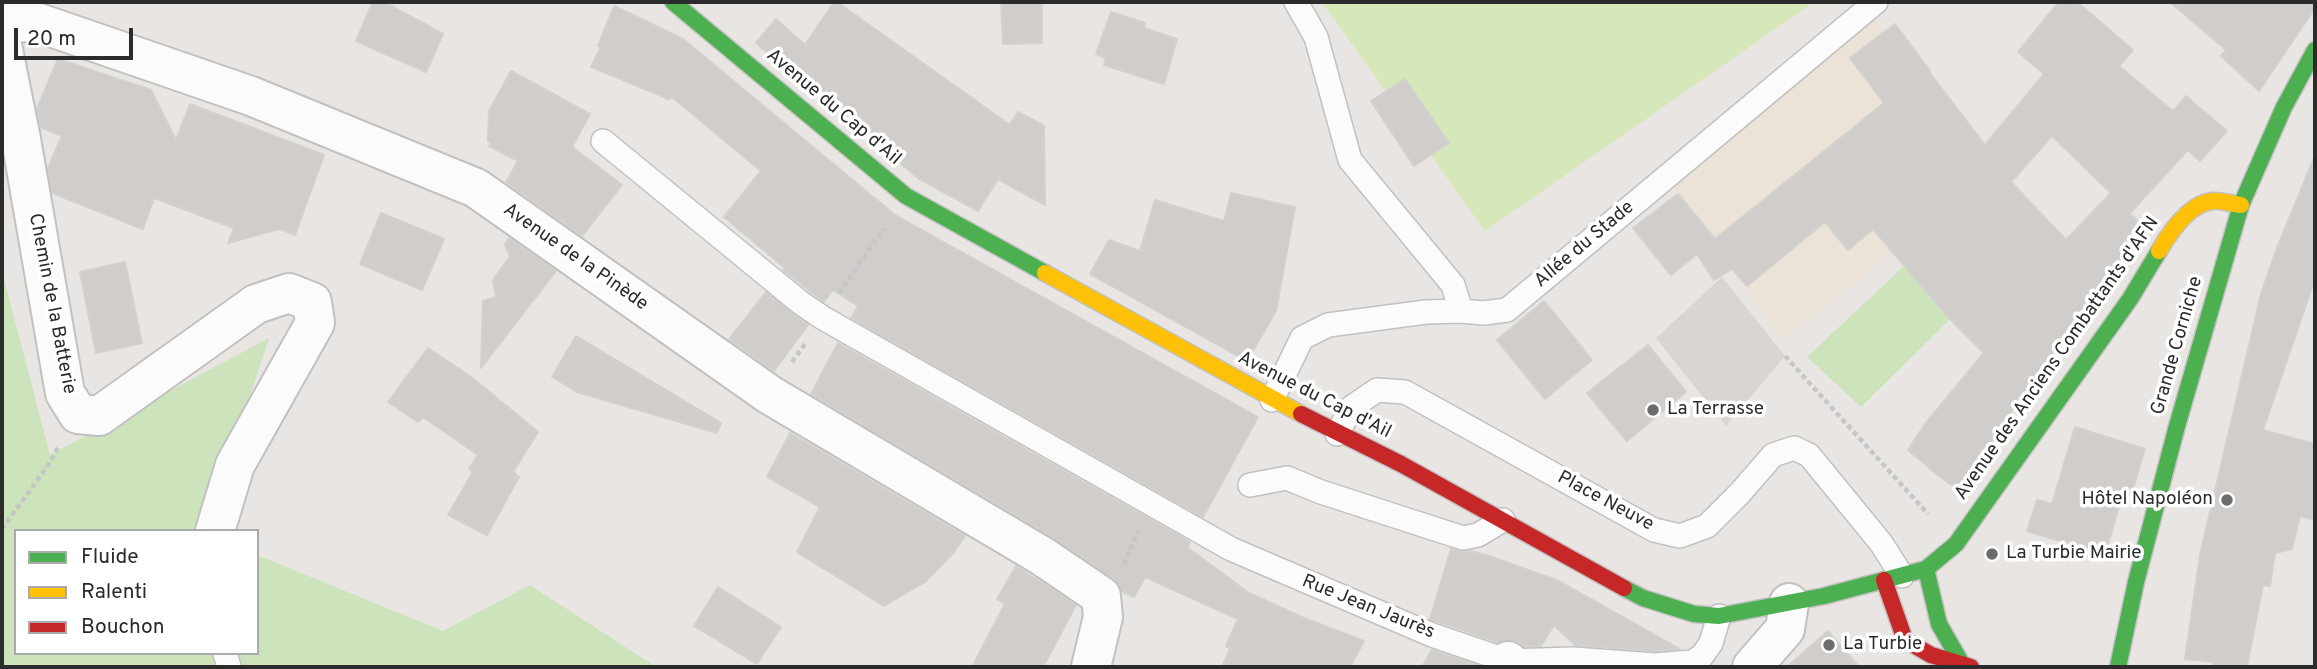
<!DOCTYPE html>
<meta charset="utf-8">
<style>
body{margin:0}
#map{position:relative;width:2317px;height:669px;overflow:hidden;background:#e8e5e2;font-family:Overpass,sans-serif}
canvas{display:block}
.frame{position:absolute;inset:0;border:4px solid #2b2b2b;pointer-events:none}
.legend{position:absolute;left:14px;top:529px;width:245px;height:126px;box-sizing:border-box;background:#fff;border:2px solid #aaa;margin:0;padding:9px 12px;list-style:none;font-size:21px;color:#2b2b2b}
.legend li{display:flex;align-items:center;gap:14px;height:35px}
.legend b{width:35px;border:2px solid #aaa}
.scale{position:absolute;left:14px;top:28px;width:119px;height:32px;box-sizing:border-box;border:4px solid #2b2b2b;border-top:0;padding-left:9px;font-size:21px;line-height:24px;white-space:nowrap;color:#2b2b2b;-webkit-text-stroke:5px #fff;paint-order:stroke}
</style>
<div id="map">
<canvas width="2317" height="669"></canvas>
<div class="frame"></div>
<ul class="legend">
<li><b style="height:9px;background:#4caf50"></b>Fluide</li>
<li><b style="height:9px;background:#ffc107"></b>Ralenti</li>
<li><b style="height:9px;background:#c62828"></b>Bouchon</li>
</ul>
<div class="scale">20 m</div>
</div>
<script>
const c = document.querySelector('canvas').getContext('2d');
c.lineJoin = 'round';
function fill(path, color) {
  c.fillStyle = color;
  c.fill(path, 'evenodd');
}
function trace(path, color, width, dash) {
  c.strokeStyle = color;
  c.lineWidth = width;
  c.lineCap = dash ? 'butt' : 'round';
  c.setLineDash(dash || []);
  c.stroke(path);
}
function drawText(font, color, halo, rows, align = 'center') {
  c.font = font + ' Overpass,sans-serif';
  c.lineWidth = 7;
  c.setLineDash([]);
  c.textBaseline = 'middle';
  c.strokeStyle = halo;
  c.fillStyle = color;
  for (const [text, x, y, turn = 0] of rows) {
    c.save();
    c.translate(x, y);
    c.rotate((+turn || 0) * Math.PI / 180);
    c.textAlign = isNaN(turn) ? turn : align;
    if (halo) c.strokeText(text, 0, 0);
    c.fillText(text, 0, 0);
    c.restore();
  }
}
fill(new Path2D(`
 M1872,15L1992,172L1783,341L1674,188Z`), '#ebe3d7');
fill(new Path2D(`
 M1904,266L1950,319L1861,407L1807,357Z
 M2,271L50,455L269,338L206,531H16V653H257V555L443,631L530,585L656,667H2Z`), '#cce3bc');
fill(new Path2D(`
 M1322,2H1814L1485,231Z`), '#d6e7b9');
fill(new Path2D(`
 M1722,277L1785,356L1726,426L1656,338Z`), '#d9d5d1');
const building = new Path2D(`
 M373,2H384L443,34L426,72L356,41Z
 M834,2H837L1010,125L1018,112L1044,126L1045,205L998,179L978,211L918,178L756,43L776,19L805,45Z
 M1001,2H1042V43L1003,44Z
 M2059,2H2077L2133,50L2119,66L2173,111L2186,96L2227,131L2200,161L2188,150L2130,213L2127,210L2140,224L2120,264L2089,301L2064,343L1998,429L2006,436L1965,494L1940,477L1908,450L1925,424L1984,353L1950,319L1873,229L1848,250L1825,222L1747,286L1732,269L1714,280L1697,254L1671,275L1633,228L1678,194L1715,239L1884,103L1850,58L1895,24L1930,71L1929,72L1985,145L2044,74L2018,52ZM2052,136L2111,193L2066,240L2011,182Z
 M2170,2H2315V8L2259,91L2221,56L2226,50Z
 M614,6L683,39L895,215L1258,417L1203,517L851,318L858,306L833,290L824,302L783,270L785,268L724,217L761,171L672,97L669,99L591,67L601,47L598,46Z
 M1111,12L1145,23L1144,28L1177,39L1164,84L1104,65L1106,58L1096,54Z
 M58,59L151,90L176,140L190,104L324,155L295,235L279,229L228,243L234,228L154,198L143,229L52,193L48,168L62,136L41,127L37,109Z
 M511,71L590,114L572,147L622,185L582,236L506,182L518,161L489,146L491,143L488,141L489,111Z
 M1405,79L1449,143L1414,166L1371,101Z
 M2314,158L2315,279L2263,430L2315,444V520L2300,516L2292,549L2275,553L2270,586L2263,585L2247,667H2213V662L2185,659L2200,555L2261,294L2275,253Z
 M1231,193L1295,207L1276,311L1247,361L1090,274L1109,240L1140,251L1155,200L1224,221Z
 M381,213L444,239L422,290L360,264Z
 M509,238L556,271L481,368L483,301L496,297L493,280L510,256L505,244Z
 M125,262L142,343L96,353L80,272Z
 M766,292L808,325L774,371L729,339Z
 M1544,301L1592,360L1545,399L1497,340Z
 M576,336L721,423L717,433L577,392L552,377Z
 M838,343L1190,542L1188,548L1249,593L1304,618L1364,641L1350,667H1222L1230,649L1226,646L1238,619L1145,577L1134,597L1122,592L1119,584L1113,578L1054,538L811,394Z
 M1648,345L1686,392L1627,441L1587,393Z
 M428,348L474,379L538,432L513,472L519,477L487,535L448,515L473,472L469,469L478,455L423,417L418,422L388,402Z
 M2075,427L2145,449L2131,495L2123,493L2105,555L2027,531L2037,500L2052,504Z
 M790,433L965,536L954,552L925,582L884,606L797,552L820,507L767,477Z
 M1451,549L1459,551H1471L1489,556L1559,581L1680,649L1655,651L1575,645L1554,625L1541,646L1524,647L1517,641L1507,639L1497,642L1430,619Z
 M1016,566L1076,605L1043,667H972L1005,604L997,599Z
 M718,587L781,627L757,664L694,626Z
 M1828,631L1859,667H1787Z
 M1432,650L1483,667H1422Z`);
fill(building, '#d0cdcb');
trace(building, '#d3d1ce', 2);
const lane = new Path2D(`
 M1296,2L1316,37L1350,160L1453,285L1461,311
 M603,141L801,303L823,318L1231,549L1432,635L1508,661L1573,659L1655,665L1692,662L1702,656L1711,643L1719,616
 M1272,400L1302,338L1328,325L1426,312L1461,311L1484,313L1507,310L1876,2
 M1337,434L1352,407L1377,390L1405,392L1654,530L1680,536L1707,526L1740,493L1773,455L1794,448L1809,455L1881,543L1902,576
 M1250,485L1287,478L1321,492L1463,538L1478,535L1503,520
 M225,653L229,667`);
const street = new Path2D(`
 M2,21L39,23L251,96L476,188L770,395L1042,556L1101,596L1103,617L1091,667
 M2,45L21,139L65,393L78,414L99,416L256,304L289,293L312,302L315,323L235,465L215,531
 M1505,667L1508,661
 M1752,667L1785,629L1789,603`);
const fast = new Path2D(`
 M673,2L906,196L1045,273
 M1926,569L1939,624L1962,664
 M1624,588L1643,598L1694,614L1719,616L1824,596L1926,569L1956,544L2130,299L2159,251
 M2118,667L2136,582L2177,426L2241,205L2284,107L2315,50`);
const slow = new Path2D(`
 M2159,251C2170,232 2189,204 2212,201C2221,200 2232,204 2241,205
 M1045,273L1301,414`);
const jam = new Path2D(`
 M1301,414L1401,464L1624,588
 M1884,580L1905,640L1931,655L1971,667`);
trace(lane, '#c2c1c2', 26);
trace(street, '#c2c1c2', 42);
trace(fast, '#c2c1c2', 19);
trace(slow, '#c2c1c2', 19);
trace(jam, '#c2c1c2', 19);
trace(new Path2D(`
 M839,293L884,228
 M1785,356L1928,514
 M792,362L805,344
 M2,529L46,468L59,446
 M1124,565L1138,531`), '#c6c6c6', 4.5, [5, 3.5]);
trace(lane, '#fcfbfb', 23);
trace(street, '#fcfbfb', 38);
trace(fast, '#4caf50', 16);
trace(slow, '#ffc107', 16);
trace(jam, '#c62828', 16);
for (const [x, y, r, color] of [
 [1653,410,7,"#6d6c6b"],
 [2227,500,7,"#6d6c6b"],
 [1992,554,7,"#6d6c6b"],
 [1829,645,7,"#6d6c6b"]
]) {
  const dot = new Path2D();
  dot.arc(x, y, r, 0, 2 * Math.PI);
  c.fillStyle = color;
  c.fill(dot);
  trace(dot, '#fff', 2.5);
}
drawText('19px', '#2b2b2b', '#fff', [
 ["Avenue du Cap d'Ail",833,108,40],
 ["Allée du Stade",1585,245,-40],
 ["Avenue de la Pinède",575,258,35],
 ["Chemin de la Batterie",51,304,79],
 ["Grande Corniche",2178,346,-74],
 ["Avenue des Anciens Combattants d'AFN",2058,359,-55],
 ["Avenue du Cap d'Ail",1314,396,27],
 ["Place Neuve",1605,502,28],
 ["Rue Jean Jaurès",1368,608,22]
]);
drawText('19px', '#2b2b2b', '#fff', [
 ["La Terrasse",1667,410],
 ["Hôtel Napoléon",2213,500,"right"],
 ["La Turbie Mairie",2006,554],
 ["La Turbie",1843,645]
], 'left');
</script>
